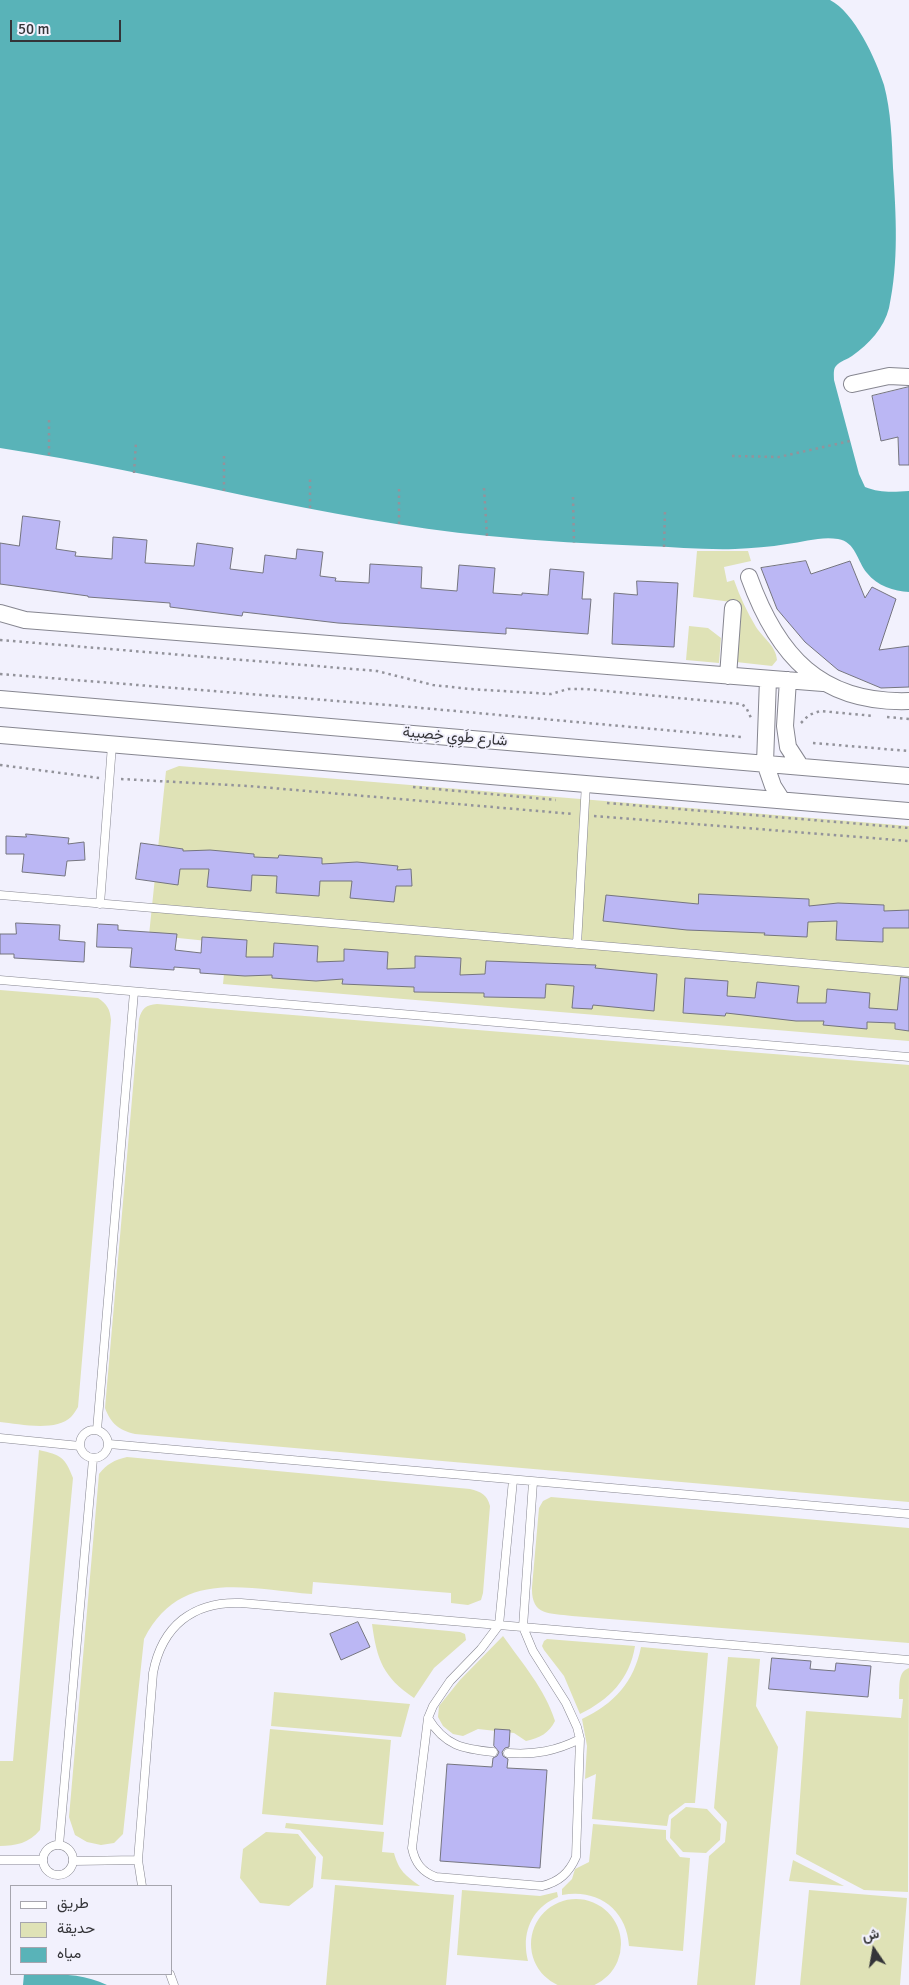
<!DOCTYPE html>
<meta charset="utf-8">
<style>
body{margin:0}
#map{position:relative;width:909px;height:1985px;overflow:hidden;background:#f2f1fd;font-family:Signika,Vazirmatn,sans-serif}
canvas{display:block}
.legend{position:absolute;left:10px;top:1885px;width:162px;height:90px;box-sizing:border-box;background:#f2f1fd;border:1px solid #a6a5ae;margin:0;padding:6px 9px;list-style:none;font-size:15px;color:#343438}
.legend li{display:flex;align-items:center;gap:10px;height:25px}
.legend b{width:25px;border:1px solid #a6a5ae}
.north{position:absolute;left:849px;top:1925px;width:50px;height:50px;-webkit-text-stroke:4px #f2f1fd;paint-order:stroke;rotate:348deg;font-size:14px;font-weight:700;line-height:20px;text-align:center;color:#343438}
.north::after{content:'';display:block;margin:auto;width:18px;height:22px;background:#343438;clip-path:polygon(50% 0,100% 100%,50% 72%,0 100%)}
.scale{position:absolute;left:10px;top:20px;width:111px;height:22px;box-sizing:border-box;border:2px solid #343438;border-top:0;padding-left:6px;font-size:15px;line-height:18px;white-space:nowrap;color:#343438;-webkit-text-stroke:4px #f2f1fd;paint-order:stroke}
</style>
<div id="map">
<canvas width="909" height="1985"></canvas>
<ul class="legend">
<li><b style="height:6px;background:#fff"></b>طريق</li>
<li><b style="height:14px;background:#dfe2b6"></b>حديقة</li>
<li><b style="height:14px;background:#59b3b8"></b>مياه</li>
</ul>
<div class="north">ش</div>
<div class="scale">50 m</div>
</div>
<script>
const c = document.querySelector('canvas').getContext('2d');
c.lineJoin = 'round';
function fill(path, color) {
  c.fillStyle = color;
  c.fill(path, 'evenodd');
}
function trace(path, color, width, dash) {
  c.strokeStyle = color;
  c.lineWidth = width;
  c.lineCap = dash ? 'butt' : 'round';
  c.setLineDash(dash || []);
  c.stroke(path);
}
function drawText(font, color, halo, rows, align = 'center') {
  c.font = font + ' Signika,Vazirmatn,sans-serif';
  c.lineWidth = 4;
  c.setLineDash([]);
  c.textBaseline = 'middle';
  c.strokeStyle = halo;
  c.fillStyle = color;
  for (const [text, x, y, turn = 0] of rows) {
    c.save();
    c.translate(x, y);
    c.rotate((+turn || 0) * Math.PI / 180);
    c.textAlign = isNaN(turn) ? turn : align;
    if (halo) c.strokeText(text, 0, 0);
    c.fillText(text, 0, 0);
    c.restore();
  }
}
fill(new Path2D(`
 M697,551H748L751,561L724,567L727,582L734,580C740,597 747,612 756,627C764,639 776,646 777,660L772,666L736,662L739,603L693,597Z
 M689,626L708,628L721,638L719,663L686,660Z
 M179,766L909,826V1041L223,984L227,943L149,935L166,771Z
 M0,990L98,998C107,1004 110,1009 111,1020L78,1407C76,1410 74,1414 71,1417C56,1432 19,1424 0,1422Z
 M157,1004L909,1065V1502L135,1434C119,1430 111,1424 105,1408L139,1019C142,1008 146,1005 157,1004Z
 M39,1450C61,1455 65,1457 73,1478L40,1830C29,1843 16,1846 0,1846V1761H13Z
 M127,1457L470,1489C481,1492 487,1494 490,1506L483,1593L481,1600L468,1605L451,1603V1593L313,1582L312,1594C246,1589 180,1568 144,1639L123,1834L114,1843L101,1845L87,1842L75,1835L69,1817L99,1474C107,1464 114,1460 127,1457Z
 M551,1497L909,1528V1643L572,1616C549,1613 531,1616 532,1587L539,1508L543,1501Z
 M372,1624L460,1632L465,1634L466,1640L434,1668L414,1698C383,1677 377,1660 372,1624Z
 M503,1636C522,1663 545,1689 555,1721C549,1733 540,1738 526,1741L514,1733L478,1729L463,1736L453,1734L443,1726L438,1717L439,1706L460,1680Z
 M547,1639L635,1646C630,1679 609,1700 580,1714L564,1676L544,1650L542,1646L544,1641Z
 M641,1647L708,1653L695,1803H685L669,1815L667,1826L592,1819L596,1774L585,1779L587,1746L582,1719C614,1704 634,1682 641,1647Z
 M728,1657L760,1659L756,1706L778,1747L755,1985H697L709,1856L725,1842L727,1822L714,1808Z
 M909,1668L908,1892L864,1890L796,1854L806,1711L901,1718L903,1699H899C900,1687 897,1672 909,1668Z
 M274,1692L410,1704L401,1737L271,1726Z
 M270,1729L391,1740L383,1825L262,1814Z
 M686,1807L707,1809L721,1824L720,1840L706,1853L683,1852L670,1838L671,1819Z
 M286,1823L384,1832L382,1852L394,1853C399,1871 405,1875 420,1886L321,1879L323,1857L300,1830L285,1828Z
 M593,1824L666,1830V1839L680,1857L690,1858L683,1951L629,1946C627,1910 598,1888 562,1895V1889L572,1879L575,1869L589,1862Z
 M266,1832L298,1834L316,1857L313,1887L289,1906L260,1903L240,1878L243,1849Z
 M793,1860L844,1886L789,1881Z
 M335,1885L454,1895L446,1985H326Z
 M462,1890L540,1896L557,1892L558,1897C531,1908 521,1934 528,1961L457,1955Z
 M809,1890L907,1898L900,1985H800Z
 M531 1944a45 45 0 1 1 90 0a45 45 0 1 1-90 0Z`), '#dfe2b6');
fill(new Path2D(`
 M0,0H830C854,12 876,59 884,85C891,111 892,141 893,168C896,215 899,262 889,308C884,328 869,344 852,356C848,359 840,361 836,366C833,369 834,375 834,380L859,474L865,487C880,493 893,492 909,491V592C894,591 877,586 867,573C857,561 856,542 838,539C821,536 804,542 787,544C770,547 752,548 735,549C705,550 675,547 645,546C593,544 541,541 489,536C324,520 164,473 0,448Z
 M24,1974C52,1974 81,1972 107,1985H23Z`), '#59b3b8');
const building = new Path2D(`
 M909,387V465H899L898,437L881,441L872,396Z
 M23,516L60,521L56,549L76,552L75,556L112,559L113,537L147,540L145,563L194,566L197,543L233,548L230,569L263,573L265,555L296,559L297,549L323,552L320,576L336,578L335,581L369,583L370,564L422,567L421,588L457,591L459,565L495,568L493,593L522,595V593L548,595L550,569L584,572L582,599H591L588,634L506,628V634L338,623L243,612L242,616L170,607V603L88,597V596L0,584V543L19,546Z
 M806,561L811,574L850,561L865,598L872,587L896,599L879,650L909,646V687L881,688L838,670L805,642L777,609L761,568Z
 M637,581L678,583L674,647L612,644L614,593L637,595Z
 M26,834L69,838L68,844L84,842L85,860L67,861L65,876L22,872L24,854H6V836L26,837Z
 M141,843L183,849V851L210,850L254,854V857L278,858L279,855L322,858V864L357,862L398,866L397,870L411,869L412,886H396L394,902L350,898L352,881H320L319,896L276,893L277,876L252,875L251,891L207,887L209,869H180L178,885L136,879Z
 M699,894L809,899V906L838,903L884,905V911L909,910V928H883V942L836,940L837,921L808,922L807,937L764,935L765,933L687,930L603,921L606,895L698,904Z
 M16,923L60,925L59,940L85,942L84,962L14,958V954H0V934H16Z
 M98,924L118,925V930L177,934L175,950L201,953L202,937L247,940L246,957H273L274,943L318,946L317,962L344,961V949L388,952L387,969L415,968V956L461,958L460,975L485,974L486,961L596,965L595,968L657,974L654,1011L593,1005L592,1009L572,1008L574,986L546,984L545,998L484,997V993L414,992V987L342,984L343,979L316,981L272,978V975L245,976L200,973V969L174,967V970L130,967L132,948L97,947Z
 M901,977L909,978V1031L895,1029V1023L867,1022V1029L823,1025L824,1021H796L726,1013L725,1016L683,1013L685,978L728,981L727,996L755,998L757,982L799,986L797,1003H826L827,989L870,993L869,1008L897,1010Z
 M358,1622L370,1647L341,1660L330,1634Z
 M772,1658L811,1661L810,1669L835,1671L836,1663L871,1666L868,1697L769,1689Z
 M495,1729L510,1730L509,1747L505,1748L502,1752L503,1756L508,1759L507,1768L547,1770L540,1868L440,1861L447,1764L492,1767L493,1758L497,1756L499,1752L494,1746Z`);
fill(building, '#bbb7f4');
trace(building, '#75757f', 1);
const lane = new Path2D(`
 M0,895L909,972
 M100,904L112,745
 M577,944L586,783
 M0,980L909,1057
 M80 1444a14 14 0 1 1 28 0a14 14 0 1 1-28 0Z
 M97,1430L134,992
 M0,1438L80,1446
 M109,1444L909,1514
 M513,1480L499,1625L481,1649L450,1681L433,1706L428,1718L412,1848C415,1863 422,1872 436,1877L542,1886C559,1882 569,1873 576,1857L580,1739L577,1727L566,1703L533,1651L523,1627L533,1482
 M428,1718C445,1746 463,1749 493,1752
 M508,1753C535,1755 556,1751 580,1739
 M43 1860a15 15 0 1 1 30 0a15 15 0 1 1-30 0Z
 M59,1845L93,1459
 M0,1860H42
 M74,1861L138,1860
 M142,1886L138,1860L153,1673C162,1626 193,1601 241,1603L909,1660
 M170,1974L174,1985`);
const street = new Path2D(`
 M852,384L889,376L909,377
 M749,577C777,655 820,704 909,701
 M0,613L25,620L823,683
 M728,676L733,608
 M768,679L765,763L773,786L782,800
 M788,680L785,726L788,747L801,767
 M0,699L909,776
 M0,735L909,811`);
trace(lane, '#868690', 9);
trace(street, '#868690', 18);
trace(new Path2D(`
 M49,455V419
 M732,456L779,457L850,441
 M134,473L136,442
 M484,488L487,536
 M224,491V456
 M573,497L574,543
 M310,508V477
 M399,524V485
 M664,547L665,511
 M0,640L377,671L433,685L470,689L551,694L568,689H586L741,704L746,707L751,718
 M0,674L400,706L742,737
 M887,717L909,719
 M801,723L809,715L820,711L874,716
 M813,743L909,751
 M0,765L99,778
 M121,779L249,786L573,814
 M413,787L556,800
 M607,803L909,828
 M594,816L909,841`), '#93939b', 2.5, [2.5, 4]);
trace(lane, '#fff', 8);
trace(street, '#fff', 16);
drawText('15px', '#343438', '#f2f1fd', [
 ["شارع طَوِي خِصِيبة",455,737,5]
]);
</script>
